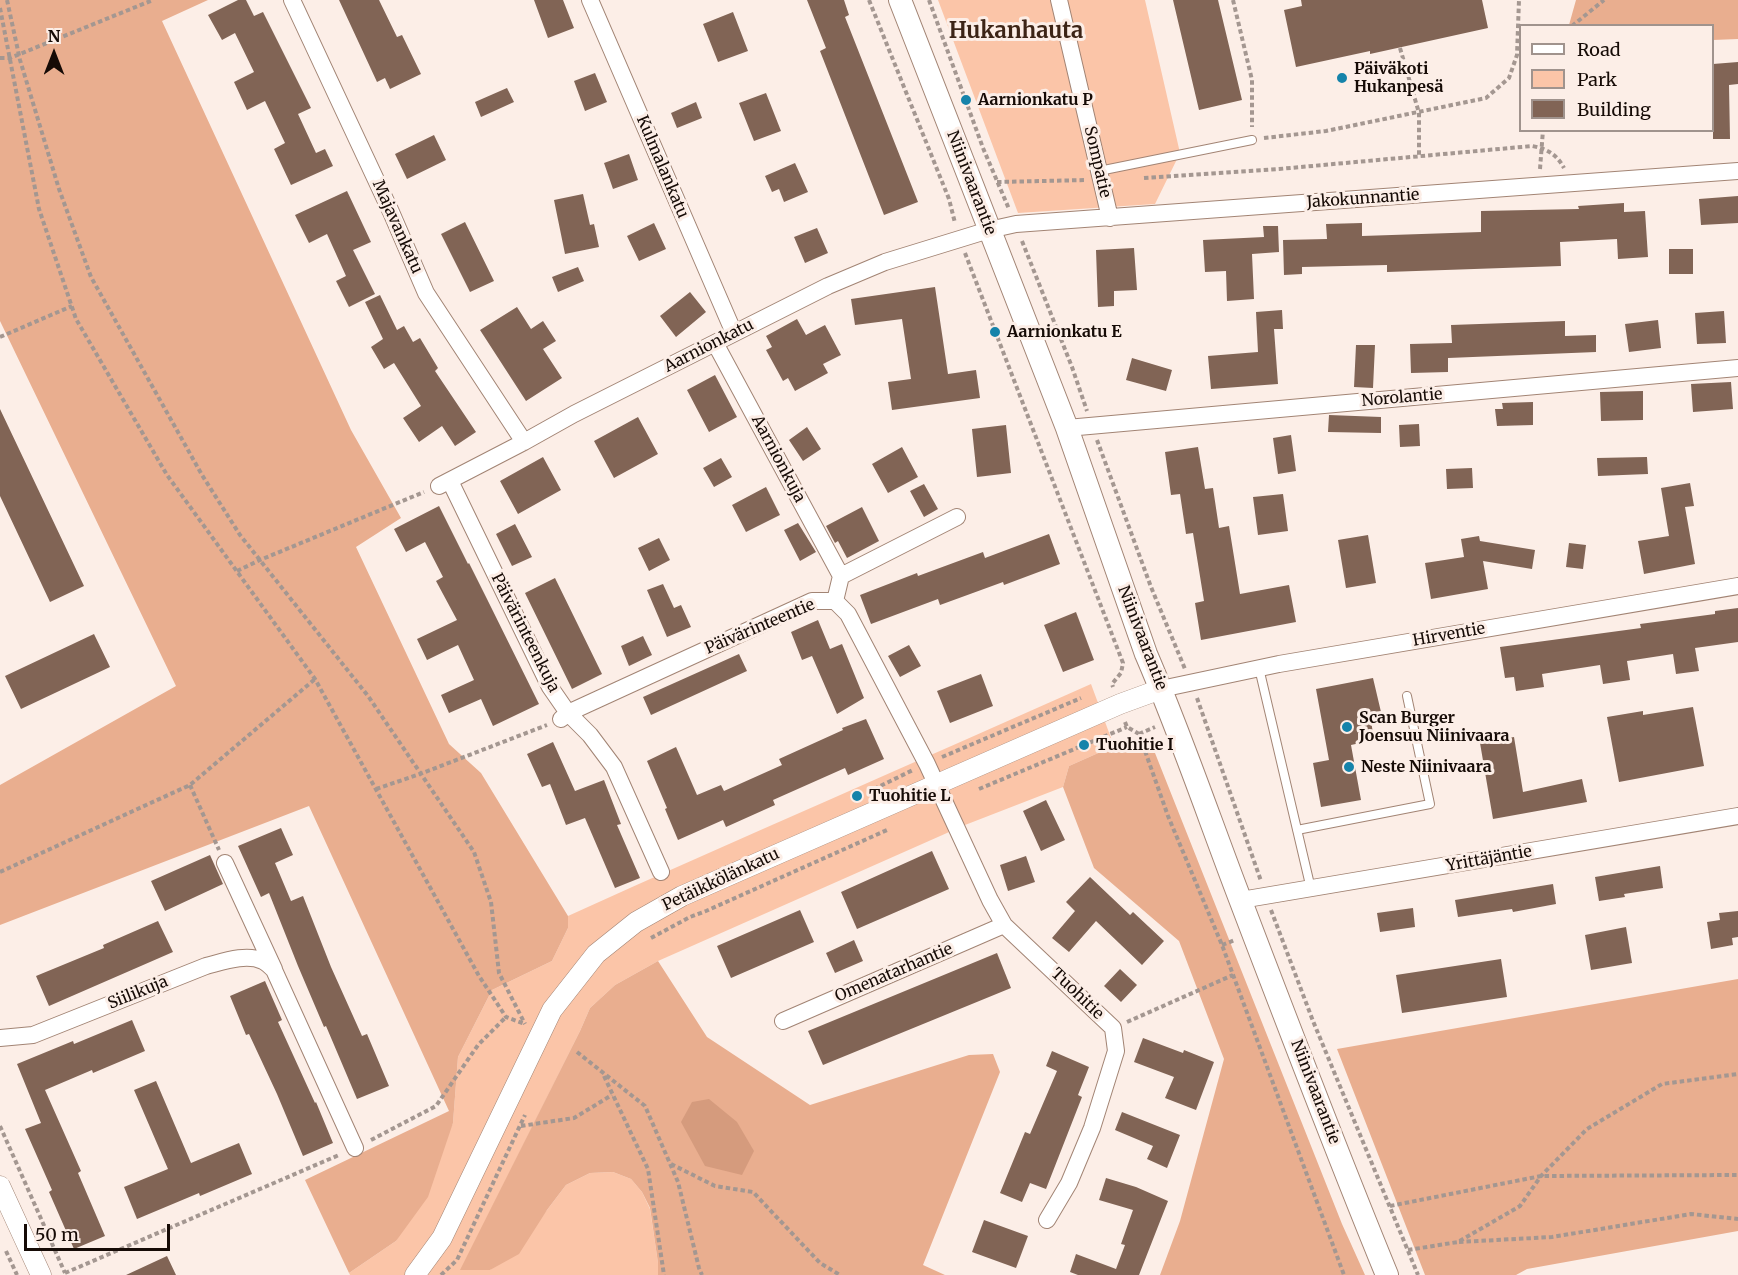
<!DOCTYPE html>
<meta charset="utf-8">
<style>
body{margin:0}
#map{position:relative;width:1738px;height:1275px;overflow:hidden;background:#fceee7;font-family:Merriweather,serif}
canvas{display:block}
.legend{position:absolute;left:1519px;top:24px;width:195px;height:108px;box-sizing:border-box;background:#fceee7;border:2px solid #a0938d;margin:0;padding:8px 10px;list-style:none;font-size:18px;color:#160b06}
.legend li{display:flex;align-items:center;gap:12px;height:30px}
.legend b{width:30px;border:2px solid #a0938d}
.north{position:absolute;left:24px;top:24px;width:60px;height:60px;-webkit-text-stroke:4px #fceee7;paint-order:stroke;rotate:0deg;font-size:16px;font-weight:700;line-height:24px;text-align:center;color:#160b06}
.north::after{content:'';display:block;margin:auto;width:21px;height:27px;background:#160b06;clip-path:polygon(50% 0,100% 100%,50% 72%,0 100%)}
.scale{position:absolute;left:24px;top:1224px;width:146px;height:27px;box-sizing:border-box;border:3px solid #160b06;border-top:0;padding-left:8px;font-size:18px;line-height:21px;white-space:nowrap;color:#160b06;-webkit-text-stroke:4px #fceee7;paint-order:stroke}
</style>
<div id="map">
<canvas width="1738" height="1275"></canvas>
<ul class="legend">
<li><b style="height:8px;background:#fff"></b>Road</li>
<li><b style="height:16px;background:#fbc5a8"></b>Park</li>
<li><b style="height:16px;background:#816455"></b>Building</li>
</ul>
<div class="north">N</div>
<div class="scale">50 m</div>
</div>
<script>
const c = document.querySelector('canvas').getContext('2d');
c.lineJoin = 'round';
function fill(path, color) {
  c.fillStyle = color;
  c.fill(path, 'evenodd');
}
function trace(path, color, width, dash) {
  c.strokeStyle = color;
  c.lineWidth = width;
  c.lineCap = dash ? 'butt' : 'round';
  c.setLineDash(dash || []);
  c.stroke(path);
}
function drawText(font, color, halo, rows, align = 'center') {
  c.font = font + ' Merriweather,serif';
  c.lineWidth = 6;
  c.setLineDash([]);
  c.textBaseline = 'middle';
  c.strokeStyle = halo;
  c.fillStyle = color;
  for (const [text, x, y, turn = 0] of rows) {
    c.save();
    c.translate(x, y);
    c.rotate((+turn || 0) * Math.PI / 180);
    c.textAlign = isNaN(turn) ? turn : align;
    if (halo) c.strokeText(text, 0, 0);
    c.fillText(text, 0, 0);
    c.restore();
  }
}
fill(new Path2D(`
 M938,0H1145L1180,153L1155,204L1018,213Z
 M1091,684L1114,746L1069,766L1063,787L965,825L658,961L615,985L590,1008L580,1031L461,1270H490L547,1210L566,1185L590,1173L613,1172L631,1179L642,1192L650,1209L658,1263V1275H350L349,1273L396,1241L453,1123L458,1057L492,990L552,961L568,928V916C742,837 917,762 1091,684Z`), '#fbc5a8');
fill(new Path2D(`
 M0,0H208L162,21L351,430L401,518L356,547L449,744L481,773L568,916V928L552,961L492,990L458,1057L453,1123L428,1197L396,1241L349,1273L305,1180L449,1111L309,806L0,925V785L176,686L0,321Z
 M1576,0H1738V39L1713,40L1712,26L1569,25Z
 M1135,744L1155,753L1342,1224L1365,1275H1160L1180,1221L1224,1059L1179,941L1094,868L1063,787L1069,766L1114,746Z
 M658,961L707,1037L810,1105L969,1055L993,1054L1000,1072L923,1265L945,1275H658V1263L650,1208L642,1192L631,1179L613,1172L590,1173L566,1185L547,1210L519,1254L490,1270H460L580,1031L590,1008L615,985Z
 M1738,979V1231L1527,1269L1516,1275H1425L1337,1049Z`), '#e9ae8f');
fill(new Path2D(`
 M709,1099L737,1122L754,1151L742,1175L705,1166L681,1122L692,1102Z`), '#d59b7d');
fill(new Path2D(`
 M238,0H246L254,16L263,12L311,108L298,114L316,153L325,149L333,166L291,185L274,149L285,143L265,101L247,110L234,82L254,72L235,33L222,40L208,15Z
 M339,0H379L397,37L402,35L421,74L390,89L385,78L377,82Z
 M534,0H563L574,28L548,38Z
 M807,0H844L849,15L845,17L918,202L884,215L820,51L826,48Z
 M1173,0H1218L1242,100L1199,110Z
 M1301,0H1482L1488,28L1370,54V51L1296,67L1284,10L1302,6Z
 M733,12L748,51L718,62L703,24Z
 M1738,62V84L1729,85L1730,139H1713V64Z
 M595,73L607,102L585,111L574,81Z
 M507,88L514,102L481,117L475,102Z
 M766,93L781,131L754,141L739,103Z
 M696,102L702,118L677,128L671,113Z
 M434,135L446,160L407,179L395,154Z
 M629,154L638,180L613,189L604,163Z
 M795,163L808,192L784,202L779,189L772,192L765,176Z
 M347,191L371,242L353,250L375,294L349,307L336,281L346,276L327,234L309,243L295,215Z
 M583,194L590,225L594,224L599,247L565,254L554,200Z
 M1738,196V223L1701,225L1699,199Z
 M1624,203V212L1645,211L1648,257L1618,259L1617,239L1560,242L1561,266L1387,272V265L1302,267V274L1284,275L1283,240L1327,239L1326,224L1362,223V236L1481,232V211L1579,209L1578,206Z
 M465,222L494,281L470,292L441,234Z
 M654,223L666,249L639,261L627,236Z
 M1263,226H1278L1279,252L1252,254L1254,299L1227,301L1226,271L1205,272L1203,240L1264,237Z
 M817,228L828,253L805,263L794,237Z
 M1134,248L1137,290L1114,291V306L1098,307L1096,250Z
 M1669,249H1693V274H1669Z
 M578,267L584,281L558,292L552,277Z
 M935,287L948,374L976,370L980,398L892,410L888,382L911,379L902,319L855,325L851,299Z
 M690,292L706,312L676,337L660,316Z
 M380,295L397,330L404,326L413,342L420,338L438,368L435,371L476,432L455,446L442,426L419,442L403,418L421,406L394,363L384,369L371,347L383,339L365,302Z
 M517,307L531,329L543,321L556,341L543,349L562,378L526,401L480,330Z
 M1282,310L1283,329H1274L1278,384L1211,389L1208,356L1258,352L1256,312Z
 M1724,311L1726,343L1697,344L1695,313Z
 M797,319L806,335L825,325L841,355L823,364L828,373L795,391L788,378L783,381L766,350L772,347L766,336Z
 M1658,320L1661,348L1629,352L1625,324Z
 M1565,321V336L1596,335V352L1448,358V372L1411,373L1410,344L1452,343L1451,325Z
 M1356,345H1375L1373,388L1354,387Z
 M1132,358L1172,370L1166,391L1126,380Z
 M715,375L737,417L709,432L687,390Z
 M1731,382L1733,409L1693,412L1691,384Z
 M1643,391V420L1601,421L1600,392Z
 M1533,402V425L1497,426L1495,409H1503L1502,403Z
 M0,409L84,586L50,602L0,496Z
 M1329,415L1381,417V433L1328,432Z
 M638,417L658,454L614,478L594,441Z
 M1419,424L1420,446L1400,447L1399,425Z
 M1006,425L1011,473L977,477L972,429Z
 M807,427L821,449L803,461L789,440Z
 M1291,435L1296,471L1278,474L1273,438Z
 M902,447L918,477L888,493L872,464Z
 M1198,447L1205,489L1213,488L1219,528L1229,526L1240,594L1289,585L1296,622L1201,640L1195,603L1204,601L1193,533L1186,534L1180,494L1171,495L1165,452Z
 M543,457L561,490L518,514L500,481Z
 M1647,457L1648,474L1598,476L1597,458Z
 M721,458L732,477L714,487L703,468Z
 M1472,468L1473,488L1447,489L1446,469Z
 M1690,483L1694,506L1685,507L1695,564L1644,574L1638,541L1669,536L1661,488Z
 M924,484L938,509L924,517L910,491Z
 M766,487L780,515L746,532L732,505Z
 M1283,494L1288,531L1258,535L1253,497Z
 M439,506L468,564L469,563L487,599L539,704L493,726L481,699L449,713L441,695L474,680L458,645L427,660L417,639L457,620L436,581L443,577L425,542L406,552L394,529Z
 M862,507L879,541L847,558L838,541L835,543L826,526Z
 M798,523L816,552L800,561L784,530Z
 M515,524L532,557L512,566L496,534Z
 M1049,534L1060,564L1004,585L1003,582L940,605L938,599L871,624L860,595L917,573L918,576L983,552L985,558Z
 M1368,535L1376,583L1346,588L1338,540Z
 M1479,536L1480,541L1535,550L1532,569L1483,561L1488,589L1431,599L1425,563L1464,557L1461,539Z
 M659,538L670,560L649,571L638,548Z
 M1569,543L1586,545L1583,569L1566,567Z
 M555,578L602,674L572,689L525,593Z
 M663,584L674,608L681,605L691,627L667,637L647,590Z
 M1738,608V642L1695,648L1699,671L1676,674L1673,654L1627,661L1630,680L1603,684L1600,665L1542,674L1544,687L1516,691L1514,677L1505,678L1500,647L1641,628L1640,624L1715,614V611Z
 M1076,612L1094,660L1063,672L1044,625Z
 M818,620L830,649L842,644L864,698L837,714L812,656L802,660L791,632Z
 M94,634L110,667L21,709L5,676Z
 M643,636L652,655L629,666L621,646Z
 M909,645L921,666L900,677L888,656Z
 M739,654L747,671L651,715L643,697Z
 M981,674L993,706L950,723L937,691Z
 M1373,678L1381,712L1370,714L1374,740L1351,745L1361,800L1321,807L1313,763L1329,760L1316,689Z
 M1693,707L1704,766L1619,782L1607,717L1643,711V715Z
 M866,719L884,759L848,775L845,768L773,800L775,805L726,827L723,820L678,840L665,809L667,808L647,761L676,747L697,795L721,785L724,791L782,765L779,759L843,730L842,728Z
 M1514,737L1523,792L1582,779L1587,802L1493,819L1480,743Z
 M553,742L575,791L604,780L621,824L617,825L640,878L615,888L585,818L566,825L550,784L542,787L527,754Z
 M1046,800L1065,840L1041,851L1023,811Z
 M281,828L293,855L275,863L291,901L303,896L331,967L362,1036L367,1034L389,1086L357,1099L326,1026L324,1027L298,966L269,893L261,897L238,846Z
 M932,851L949,889L857,929L841,892Z
 M210,855L223,884L165,911L151,881Z
 M1026,856L1035,882L1008,891L1000,865Z
 M1660,866L1663,888L1624,894L1625,897L1599,901L1595,877Z
 M1090,877L1130,915L1133,912L1164,941L1142,965L1096,921L1069,952L1052,938L1075,911L1066,902Z
 M1553,884L1556,904L1513,912L1512,909L1458,917L1455,900Z
 M1413,908L1415,927L1380,932L1377,913Z
 M800,910L814,942L731,978L717,946Z
 M1738,911V937L1732,938L1733,945L1711,949L1707,922L1720,920L1719,913Z
 M158,921L173,952L49,1006L36,976L104,948L103,945Z
 M1626,927L1632,963L1591,970L1585,935Z
 M854,940L863,961L835,973L826,953Z
 M997,953L1011,988L823,1065L808,1031Z
 M1501,959L1507,997L1402,1013L1396,975Z
 M1120,969L1137,985L1121,1002L1104,986Z
 M265,981L282,1020L278,1022L315,1103L316,1102L333,1143L303,1156L277,1094L249,1034L246,1035L230,996Z
 M132,1020L145,1051L93,1073L92,1070L45,1090L81,1171L78,1173L105,1236L74,1249L49,1192L52,1190L25,1129L41,1123L17,1064L73,1041L74,1044Z
 M1143,1038L1183,1053L1184,1050L1214,1062L1196,1110L1165,1098L1174,1077L1134,1062Z
 M1052,1051L1089,1067L1078,1095L1082,1097L1046,1189L1030,1183L1022,1202L1000,1193L1025,1132L1030,1134L1057,1071L1046,1066Z
 M156,1081L191,1163L239,1143L252,1174L200,1196L199,1193L137,1219L124,1187L168,1169L134,1090Z
 M1122,1112L1180,1135L1167,1168L1147,1159L1153,1146L1115,1130Z
 M1106,1178L1136,1187L1168,1201L1139,1275H1078L1070,1272L1076,1254L1116,1269L1125,1245L1121,1244L1133,1210L1099,1200Z
 M984,1220L1028,1236L1016,1268L972,1252Z
 M167,1256L176,1275H126Z`), '#816455');
const service = new Path2D(`
 M1099,171L1252,140
 M1259,668L1311,889
 M1297,830L1430,804L1407,696`);
const minor = new Path2D(`
 M292,0L391,212L426,293L524,442
 M590,0L734,333
 M1059,0L1110,218
 M715,343L841,576
 M1067,428L1738,368
 M450,481L550,687L568,713L590,735L614,767L661,872
 M439,486L524,442L574,414L828,286L885,262L989,230L1016,224L1738,171
 M835,601L841,576L957,517
 M1161,689L1279,664L1738,586
 M561,719L568,713L812,601H835L848,614L927,764L990,900L1004,925L1113,1028L1116,1051L1092,1128L1069,1183L1047,1220
 M225,863L274,969
 M1241,900L1738,816
 M783,1021L1004,925
 M0,1038L33,1035L206,966C222,962 246,953 263,961C267,963 271,967 274,970L355,1148`);
const tertiary = new Path2D(`
 M0,1186L41,1275
 M415,1275L442,1238L552,1010L596,954L636,922L682,896L1120,704L1161,689`);
const secondary = new Path2D(`
 M900,0L1067,428L1146,654C1181,735 1209,818 1240,899C1288,1025 1336,1151 1387,1275`);
trace(service, '#a28474', 10);
trace(minor, '#a28474', 18);
trace(tertiary, '#a28474', 21);
trace(secondary, '#a28474', 24);
trace(new Path2D(`
 M7,0L20,60L59,189L91,277L202,475L240,535L368,696L474,852L491,902L499,973L525,1024
 M869,0L949,199L955,223
 M929,0L983,148L1009,209
 M1233,0L1252,80V127
 M0,8L39,209L76,319L167,475L315,679L479,976L506,1017L525,1024
 M1572,26L1604,0
 M1400,48L1419,113V156
 M0,58H10L153,0
 M1264,138L1326,131L1486,98L1509,78L1517,55L1519,0
 M1540,169L1543,130
 M1144,178L1279,169L1532,146C1548,149 1557,155 1564,168
 M997,182L1086,180
 M1022,241L1072,367L1087,411
 M965,253L1123,663L1121,673L1112,684L1113,687
 M0,337L72,306
 M1097,440L1151,587L1185,669
 M237,571L260,560L424,492
 M1197,698L1261,881
 M1125,722L1127,727L1139,734L1168,816L1222,945L1344,1275
 M1139,734L1155,727
 M942,757L1081,698
 M190,785L219,850
 M376,789L420,774L547,725
 M874,789L913,770
 M979,789L1127,727
 M0,872L190,785L315,679
 M1271,910L1313,1021L1418,1275
 M651,938L690,917L706,911L887,830
 M1222,945L1235,940
 M1127,1022L1233,975
 M577,1052L645,1106L678,1182L699,1268L702,1275
 M604,1076L648,1169L664,1275
 M0,1126L65,1273
 M521,1126L574,1118L612,1095
 M371,1140L436,1106L478,1045L506,1017
 M671,1164L715,1186L753,1192L820,1263L840,1275
 M1390,1206L1541,1176L1738,1175
 M1459,1242L1552,1237L1691,1214L1738,1219
 M1408,1250L1458,1242L1520,1206L1541,1176L1587,1129L1662,1084L1738,1074
 M6,1251L17,1275
 M65,1273L339,1155
 M441,1275L457,1260L525,1115`), '#a49791', 4, [4.5, 3]);
trace(service, '#fff', 8);
trace(minor, '#fff', 16);
trace(tertiary, '#fff', 20);
trace(secondary, '#fff', 22);
for (const [x, y, r, color] of [
 [1342,78,6,"#1583aa"],
 [966,100,6,"#1583aa"],
 [995,332,6,"#1583aa"],
 [1347,727,6,"#1583aa"],
 [1084,745,6,"#1583aa"],
 [1349,767,6,"#1583aa"],
 [857,796,6,"#1583aa"]
]) {
  const dot = new Path2D();
  dot.arc(x, y, r, 0, 2 * Math.PI);
  c.fillStyle = color;
  c.fill(dot);
  trace(dot, '#fceee7', 2);
}
drawText('bold 16px', '#160b06', '#fceee7', [
 ["Päiväkoti",1354,69],
 ["Hukanpesä",1354,87],
 ["Aarnionkatu P",978,100],
 ["Aarnionkatu E",1007,332],
 ["Scan Burger",1359,718],
 ["Joensuu Niinivaara",1359,736],
 ["Tuohitie I",1096,745],
 ["Neste Niinivaara",1361,767],
 ["Tuohitie L",869,796]
], 'left');
drawText('16px', '#160b06', '#fceee7', [
 ["Sompatie",1097,162,77],
 ["Kulmalankatu",662,167,67],
 ["Niinivaarantie",971,183,69],
 ["Jakokunnantie",1363,199,-4],
 ["Majavankatu",397,227,66],
 ["Aarnionkatu",709,346,-27],
 ["Norolantie",1402,398,-5],
 ["Aarnionkuja",778,459,62],
 ["Päivärinteentie",760,627,-23],
 ["Päivärinteenkuja",525,633,63],
 ["Hirventie",1449,635,-10],
 ["Niinivaarantie",1142,638,69],
 ["Yrittäjäntie",1489,859,-10],
 ["Petäikkölänkatu",721,880,-25],
 ["Omenatarhantie",894,973,-23],
 ["Siilikuja",138,993,-22],
 ["Tuohitie",1077,994,44],
 ["Niinivaarantie",1315,1092,69]
]);
drawText('bold 22px', '#3c2416', '#fceee7', [
 ["Hukanhauta",1016,32]
]);
</script>
